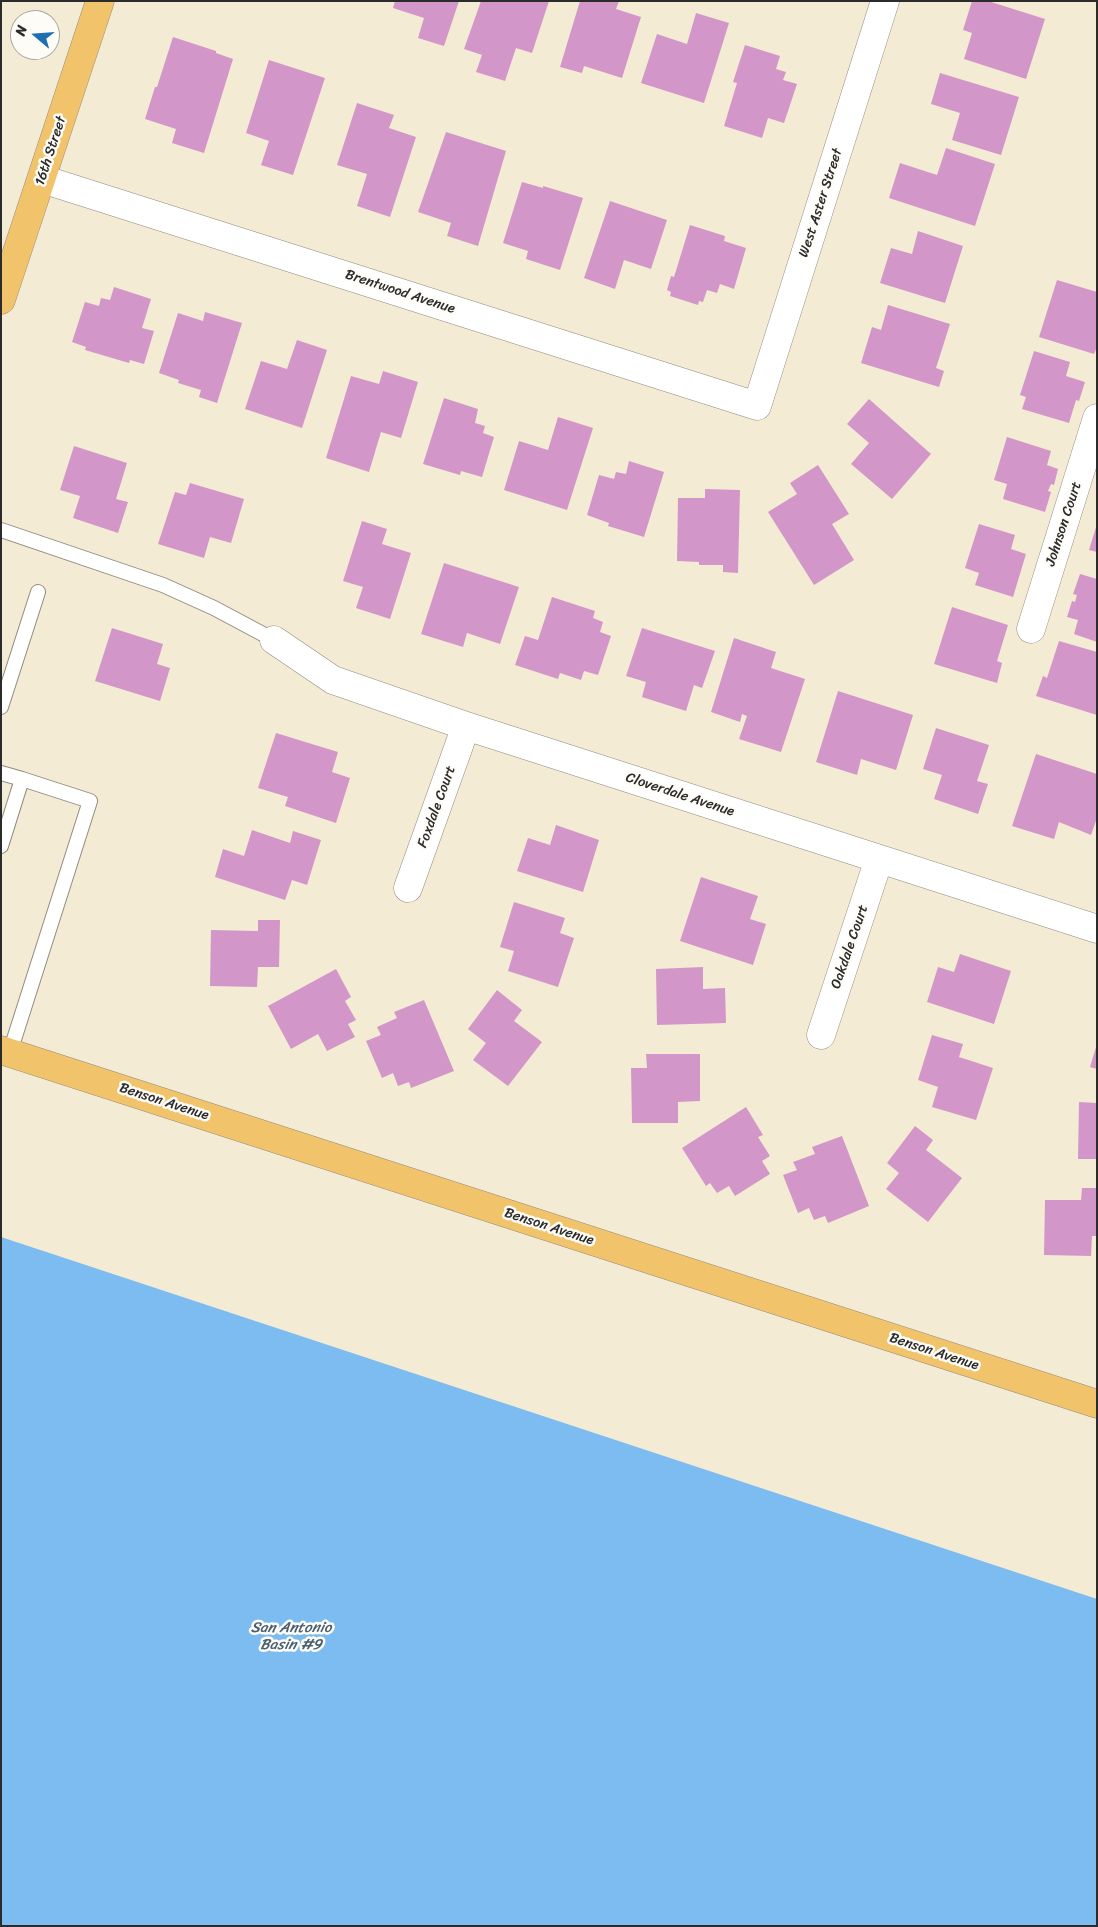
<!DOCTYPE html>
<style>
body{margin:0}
#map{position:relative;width:1098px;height:1927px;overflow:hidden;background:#f4ebd5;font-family:Sriracha,sans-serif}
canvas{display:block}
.frame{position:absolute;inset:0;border:2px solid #2b2b2b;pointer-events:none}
.north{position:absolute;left:10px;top:10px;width:50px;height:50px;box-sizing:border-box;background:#fdfcf7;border:1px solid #a9a8a5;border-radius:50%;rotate:288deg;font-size:14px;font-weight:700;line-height:20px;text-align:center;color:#2b2b2b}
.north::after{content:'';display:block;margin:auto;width:18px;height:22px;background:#1f6fb2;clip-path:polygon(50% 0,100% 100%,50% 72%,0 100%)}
</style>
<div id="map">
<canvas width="1098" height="1927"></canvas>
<div class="frame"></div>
<div class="north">N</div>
</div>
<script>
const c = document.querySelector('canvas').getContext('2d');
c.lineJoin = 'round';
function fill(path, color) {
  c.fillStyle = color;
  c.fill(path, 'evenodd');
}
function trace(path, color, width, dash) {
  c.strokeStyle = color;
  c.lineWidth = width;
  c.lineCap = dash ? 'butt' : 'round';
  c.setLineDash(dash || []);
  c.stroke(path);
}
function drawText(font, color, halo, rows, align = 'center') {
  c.font = font + ' Sriracha,sans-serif';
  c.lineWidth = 5;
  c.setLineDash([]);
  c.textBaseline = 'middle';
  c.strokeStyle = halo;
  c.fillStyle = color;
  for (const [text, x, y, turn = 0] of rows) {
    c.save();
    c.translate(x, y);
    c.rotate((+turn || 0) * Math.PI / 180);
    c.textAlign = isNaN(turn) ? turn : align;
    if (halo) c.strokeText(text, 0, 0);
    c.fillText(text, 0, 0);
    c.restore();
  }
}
fill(new Path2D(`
 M1,1237L1097,1599V1926H1Z`), '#7dbcf1');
fill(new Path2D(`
 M395,1H459L444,46L418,38L424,18L393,8Z
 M481,1H549L532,53L516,48L505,81L476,72L482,55L464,49Z
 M580,1H619L616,9L641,17L622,78L584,66L582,73L560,67Z
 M972,1H988L1045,19L1026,79L964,59L972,33L963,30Z
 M696,13L729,23L704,103L641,83L657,34L687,44Z
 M173,37L216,51V53L233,59L204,153L172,143L176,129L145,119L155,87H157Z
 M745,45L780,56L776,69L786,72L783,80L797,84L784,123L768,118L762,138L724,126L737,83L733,82Z
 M269,60L325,78L293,175L261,165L269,141L246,133Z
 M940,73L1019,97L1001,155L952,140L960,113L931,104Z
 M357,103L394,115L389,128L416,137L390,217L357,206L367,174L337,165Z
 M446,132L506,151L478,246L447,236L451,223L418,212Z
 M946,148L995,164L975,226L889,198L900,163L937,175Z
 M522,182L543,188V186L583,198L560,270L526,259L528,251L503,243Z
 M610,201L667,220L651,269L624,260L615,289L584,278Z
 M690,225L725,236L724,241L746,248L734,289L720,284L717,293L707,290L703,302L699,301L698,305L670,296L671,292L667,290L671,276L674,277Z
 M918,231L963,246L945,303L880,283L891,248L912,254Z
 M1057,280L1097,292V347L1094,354L1039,337Z
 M114,287L151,299L142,328L154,331L144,364L130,360L129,363L85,350L86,347L72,342L85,302L99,306L101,298L110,300Z
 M888,305L950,324L936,368L944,371L939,387L861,363L872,327L881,330Z
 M205,312L242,323L217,403L199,397L201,390L178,383L179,380L159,373L178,313L203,321Z
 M297,340L327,350L302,428L245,409L261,361L287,369Z
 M1034,351L1070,362L1066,376L1085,382L1079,401L1076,400L1069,423L1022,409L1026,397L1020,395Z
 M383,371L418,382L401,438L381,432L369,472L326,458L351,376L379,384Z
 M444,398L478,409L475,423L485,426L483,433L494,437L482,477L461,471L460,475L423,464Z
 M869,399L931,454L892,499L851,464L869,443L847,424Z
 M558,417L593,428L567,510L504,490L519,441L548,450Z
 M1007,437L1051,451L1047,465L1058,469L1054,485L1051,484L1048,491L1051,492L1045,512L1003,499L1007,484L994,480Z
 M74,446L127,463L116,499L128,502L118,533L73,518L80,496L60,490Z
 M629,461L664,472L644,537L608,526L609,523L587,515L599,475L614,479L616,472L626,474Z
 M818,465L849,514L832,524L854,560L814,585L768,512L797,494L790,483Z
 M190,483L244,499L231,543L210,537L204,558L158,544L175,492L186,495Z
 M705,489L740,490L738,573L723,572V565H699V562L677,561L678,498H705Z
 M362,521L387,529L382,544L411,553L390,619L356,608L363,587L343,581Z
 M979,524L1015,535L1011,549L1026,554L1013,597L975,585L979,573L965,568Z
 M1096,527H1097V552L1089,550Z
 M444,563L519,587L500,644L467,633L463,647L421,634Z
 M1080,574L1097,579V642L1074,634L1078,620L1067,617L1072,601L1075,602L1077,595L1073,594Z
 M552,597L595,611L593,618L603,622L600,632L611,636L598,675L584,671L581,680L560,673L558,679L515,665L525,636L538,640Z
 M952,607L1008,625L997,661L1002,663L997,683L934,664Z
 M112,628L163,644L157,664L170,668L160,701L95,681Z
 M642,628L715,651L702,688L694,685L686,711L642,697L646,682L626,676Z
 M734,638L776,652L771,668L805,679L781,752L739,739L747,716L742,714L740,722L711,712Z
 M1059,641L1097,652V715L1036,696L1043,676L1047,678Z
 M838,691L913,715L896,770L861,759L857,775L816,762Z
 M936,728L989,745L977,781L988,784L978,814L934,799L942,775L923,769Z
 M276,733L338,752L332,772L350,778L336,823L285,806L288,797L258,788Z
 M1036,754L1097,774V818L1091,835L1059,822L1054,839L1012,826Z
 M556,825L599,840L583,892L517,871L528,838L550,845Z
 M252,830L290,843L293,831L321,840L307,885L292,880L285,900L215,877L223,849L244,856Z
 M701,877L758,896L750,919L766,924L753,965L680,941Z
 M514,902L565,918L560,933L574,938L558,987L508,971L514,951L500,947Z
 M258,920H280L279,967H258L257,987L210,986L211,930L258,931Z
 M960,954L1011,971L994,1024L927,1002L938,967L954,972Z
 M703,967V989L725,988L726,1023L657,1025L656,969Z
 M336,969L351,997L345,1001L356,1020L348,1024L355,1037L327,1051L318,1034L291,1049L268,1006Z
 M497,990L522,1010L514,1021L542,1042L508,1086L473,1060L486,1043L468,1029Z
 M424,1000L454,1071L411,1088L409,1082L398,1086L393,1073L382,1078L366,1041L381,1035L377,1027L397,1018L394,1012Z
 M932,1035L963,1044L959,1057L993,1068L976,1120L932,1107L938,1087L918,1080Z
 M1096,1047H1097V1069L1090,1067Z
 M646,1054H700V1101L678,1102V1123H632L631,1068H647Z
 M1079,1102L1097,1103V1159H1078Z
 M746,1107L763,1135L758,1137L770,1156L762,1161L770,1174L735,1196L729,1186L717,1193L710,1183L706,1186L682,1148Z
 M915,1126L933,1140L926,1150L962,1178L928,1222L886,1189L899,1173L887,1163Z
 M842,1136L869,1206L828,1223L825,1216L814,1220L809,1208L798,1213L783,1175L797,1170L793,1162L815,1154L812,1147Z
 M1082,1188H1097V1236H1092L1091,1256L1044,1255L1045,1200H1081Z`), '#d297c8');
const service = new Path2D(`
 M1,530L163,585L214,608L274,640
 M1,707L38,592
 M1,773L22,779
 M1,846L22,779L90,801L10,1052`);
const minor = new Path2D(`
 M42,179L757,406L885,1
 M1031,629L1097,418
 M274,640L333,680L466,726L1097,929
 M408,888L466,726
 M821,1035L879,859`);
const primary = new Path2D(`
 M1,300L100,1
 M1,1050L1097,1404`);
trace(service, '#908b80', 16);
trace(minor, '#908b80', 29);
trace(primary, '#908b80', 29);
trace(service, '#fff', 14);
trace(minor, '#fff', 28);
trace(primary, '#f1c36a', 28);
drawText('14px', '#2b2b2b', '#fdfcf7', [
 ["16th Street",51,151,-72],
 ["West Aster Street",821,203,-72],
 ["Brentwood Avenue",400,292,18],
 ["Johnson Court",1064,524,-72],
 ["Cloverdale Avenue",680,795,18],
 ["Foxdale Court",437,807,-70],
 ["Oakdale Court",850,947,-71],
 ["Benson Avenue",164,1102,18],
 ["Benson Avenue",549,1227,18],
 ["Benson Avenue",934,1352,18]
]);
drawText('italic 15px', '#485e70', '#fdfcf7', [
 ["San Antonio",291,1628],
 ["Basin #9",291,1645]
]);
</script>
